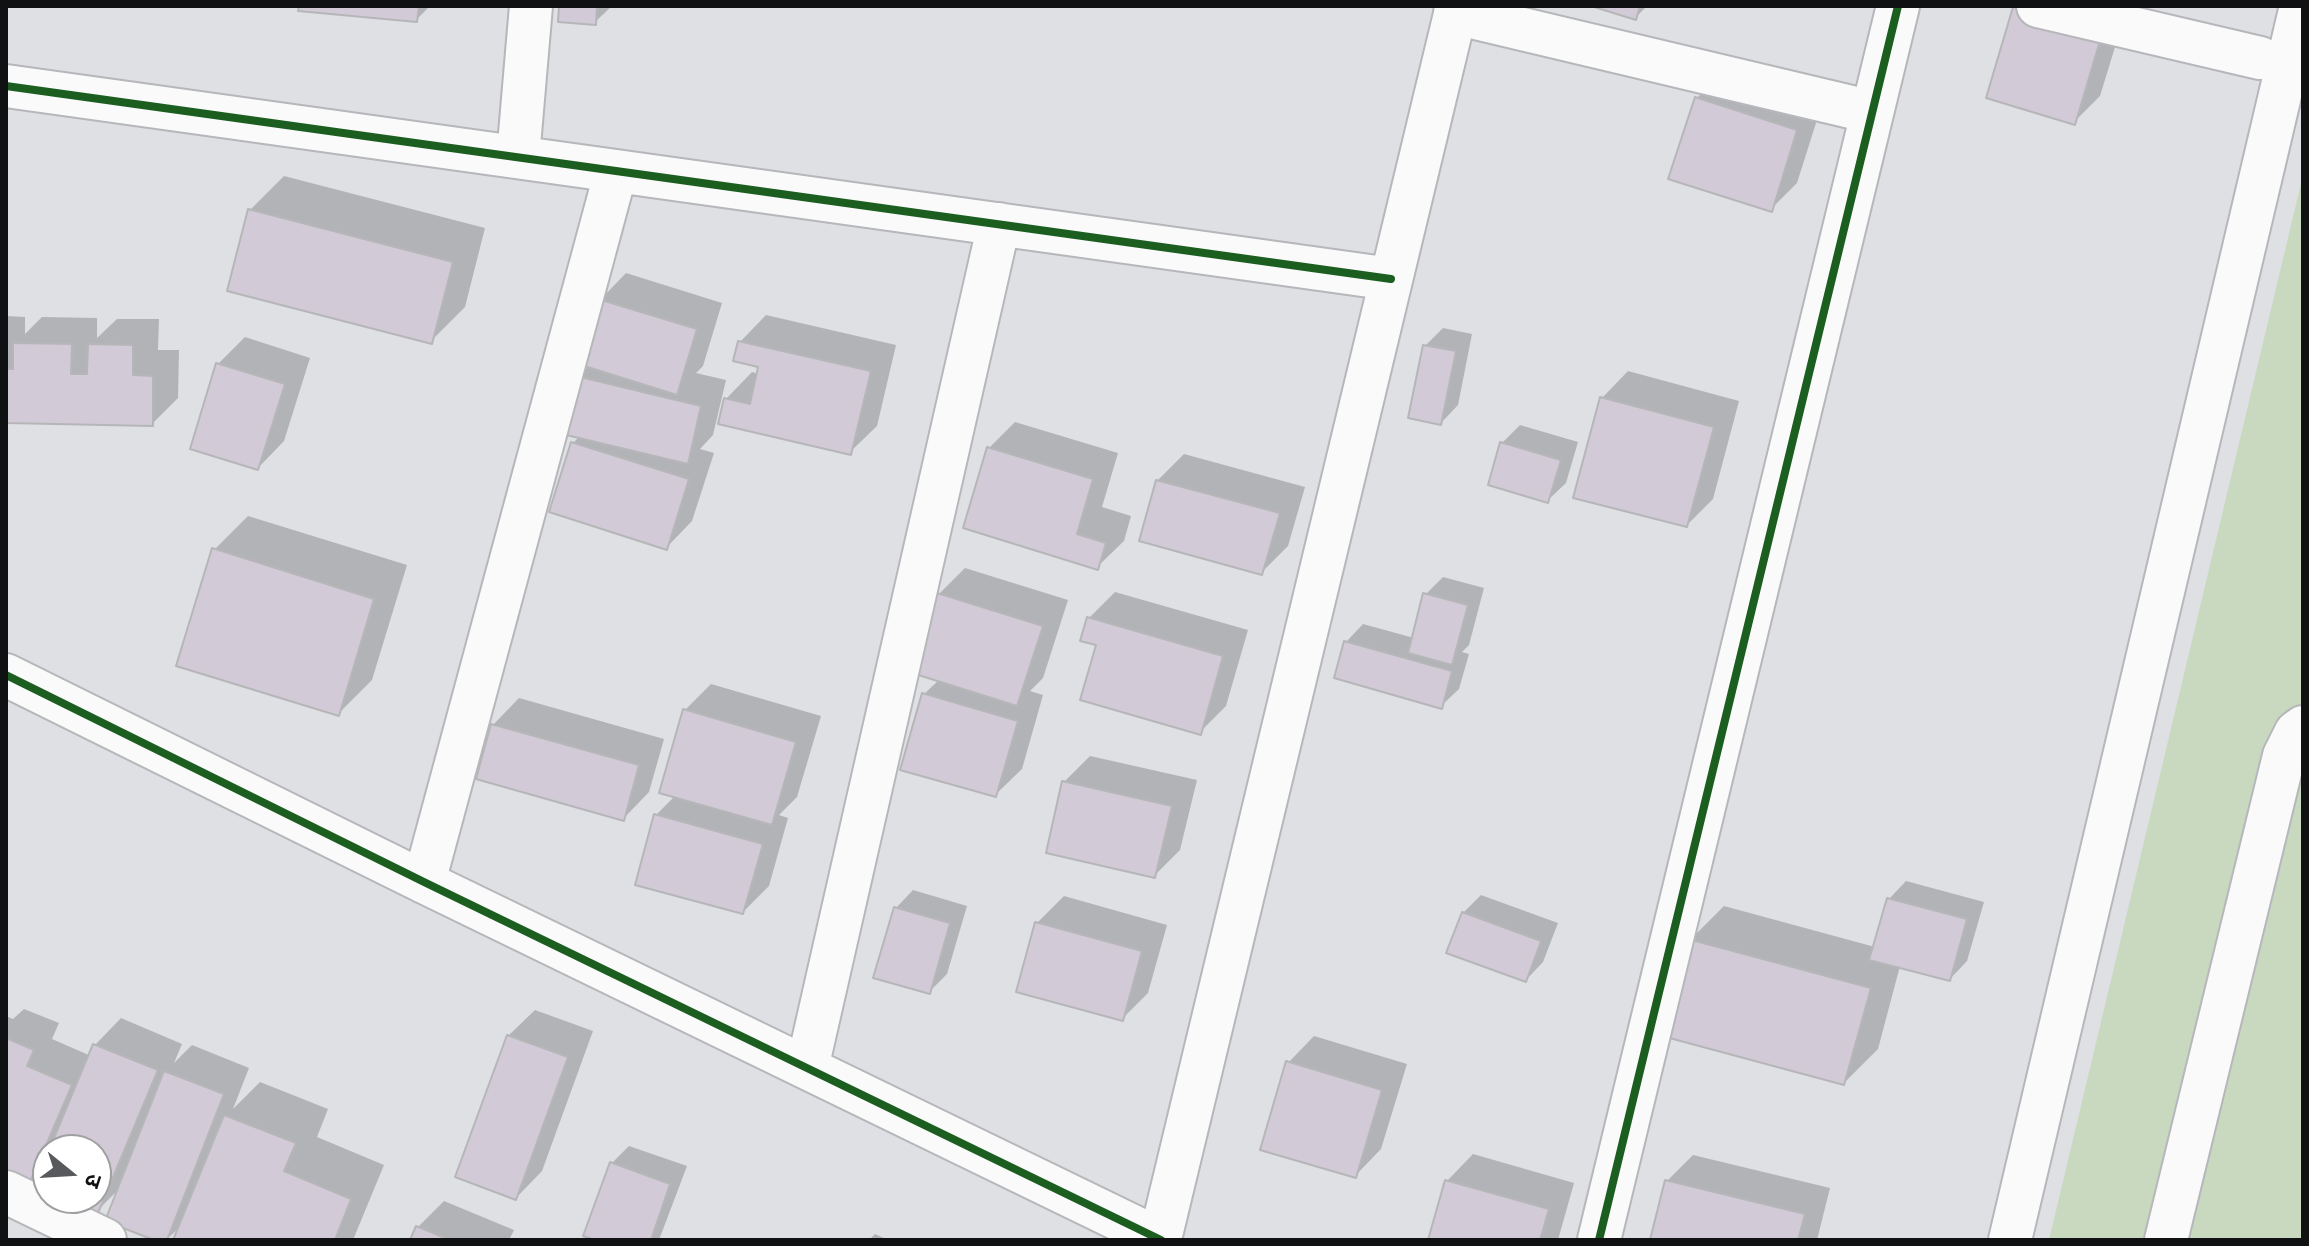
<!DOCTYPE html>
<meta charset="utf-8">
<style>
body{margin:0}
#map{position:relative;width:2309px;height:1246px;overflow:hidden;background:#dee0e4;font-family:Cabin,"Noto Sans Devanagari",sans-serif}
canvas{display:block}
.frame{position:absolute;inset:0;border:8px solid #101113;pointer-events:none}
.north{position:absolute;left:32px;top:1134px;width:80px;height:80px;box-sizing:border-box;background:#fff;border:2px solid #9fa0a1;border-radius:50%;rotate:108deg;font-size:22px;font-weight:700;line-height:32px;text-align:center;color:#101113}
.north::after{content:'';display:block;margin:auto;width:28px;height:36px;background:#58595c;clip-path:polygon(50% 0,100% 100%,50% 72%,0 100%)}
</style>
<div id="map">
<canvas width="2309" height="1246"></canvas>
<div class="frame"></div>
<div class="north">उ</div>
</div>
<script>
const c = document.querySelector('canvas').getContext('2d');
c.lineJoin = 'round';
function fill(path, color) {
  c.fillStyle = color;
  c.fill(path, 'evenodd');
}
function trace(path, color, width, dash) {
  c.strokeStyle = color;
  c.lineWidth = width;
  c.lineCap = dash ? 'butt' : 'round';
  c.setLineDash(dash || []);
  c.stroke(path);
}
fill(new Path2D(`
 M2303,175V1240H2049Z`), '#c8d9c0');
fill(new Path2D(`
 M301,6H430L416,20Z
 M561,6H612L595,22Z
 M1598,6H1647L1636,17Z
 M2017,6L2127,8L2100,96L2074,122L2015,8Z
 M1723,72L1822,104L1797,183L1771,209L1696,99Z
 M284,176L485,228L465,307L431,341L250,210Z
 M626,273L722,303L703,366L696,373L726,380L713,435L700,449L714,453L692,521L666,548L552,511L573,443L580,436L577,377L589,366L600,300Z
 M766,315L896,345L877,426L850,452L726,399L752,372L759,374L761,365L740,342Z
 M6,316L25,317V334L42,317L97,318V338L117,319H159L158,350H179L178,398L152,424L6,421Z
 M1443,328L1472,334L1458,405L1441,423L1425,346Z
 M245,337L310,358L284,441L258,468L218,364Z
 M1628,371L1739,401L1713,499L1687,525L1602,398Z
 M1015,422L1118,453L1102,507L1131,516L1124,541L1097,567L989,448Z
 M1520,425L1578,442L1566,483L1548,500L1490,483L1502,443Z
 M1184,454L1305,487L1288,546L1262,572L1157,481Z
 M248,516L407,565L372,680L338,714L214,550Z
 M965,568L1068,600L1043,678L1030,691L1043,695L1022,769L995,795L924,694L939,680V594Z
 M1443,577L1484,588L1469,645L1462,652L1469,654L1459,689L1441,706L1346,642L1363,624L1414,638L1425,595Z
 M1115,592L1248,630L1226,706L1200,732L1089,618Z
 M711,684L821,716L797,797L779,815L788,818L769,886L743,912L656,815L676,795L685,710Z
 M519,698L664,739L649,792L623,819L493,725Z
 M1090,756L1197,780L1180,850L1154,876L1064,782Z
 M1906,881L1984,902L1967,961L1950,979L1900,966L1878,1049L1844,1083L1690,940L1724,906L1875,947L1889,899Z
 M913,890L967,906L947,974L929,992L896,908Z
 M1481,895L1558,923L1543,962L1526,980L1463,913Z
 M1064,896L1167,925L1148,993L1122,1019L1037,923Z
 M24,1009L59,1023L52,1039L91,1056L95,1045L121,1018L182,1044L174,1063L192,1045L249,1068L233,1109L260,1082L328,1109L317,1137L384,1165L353,1240H175L181,1226L166,1240H159L121,1187L97,1211L67,1198H96V1150H48V1190L40,1176L25,1191L6,1183V1016L13,1019Z
 M535,1010L593,1031L542,1171L516,1198L508,1036Z
 M1314,1036L1407,1064L1381,1149L1355,1176L1288,1063Z
 M629,1146L687,1166L659,1240H601L611,1164Z
 M1473,1154L1574,1183L1558,1240H1430L1447,1181Z
 M1693,1155L1830,1188L1817,1240H1652L1667,1181Z
 M444,1201L514,1230L509,1240H412L418,1227Z
 M875,1234L888,1240H869Z`), '#0003');
const building = new Path2D(`
 M299,6H419L417,22L298,11Z
 M559,6H597L596,25L558,22Z
 M1591,6H1640L1636,20Z
 M2013,7L2102,34L2075,125L1986,98Z
 M1695,97L1797,130L1772,212L1668,179Z
 M248,209L453,262L432,344L227,291Z
 M598,299L697,329L677,395L578,364Z
 M738,341L871,371L851,455L718,424L724,398L750,404L758,367L733,361Z
 M13,343L72,344L71,374H87L88,344L133,345V375L153,376V426L6,423V369H13Z
 M1423,345L1456,351L1441,425L1408,418Z
 M216,363L285,384L258,470L190,449Z
 M576,376L701,406L688,464L562,434Z
 M1600,397L1714,427L1687,527L1573,498Z
 M571,442L689,479L667,550L549,512Z
 M1500,442L1561,460L1548,503L1488,485Z
 M987,447L1093,479L1077,534L1106,543L1098,570L963,528Z
 M1156,480L1280,513L1262,575L1139,541Z
 M212,548L374,599L339,716L176,666Z
 M937,593L1043,626L1017,706L912,673Z
 M1423,593L1468,605L1452,665L1408,653Z
 M1087,617L1223,656L1201,735L1080,700L1096,645L1080,641Z
 M1344,641L1452,671L1442,709L1334,678Z
 M922,693L1018,721L996,797L900,770Z
 M683,709L796,742L772,825L659,793Z
 M491,724L639,765L624,821L476,779Z
 M1062,781L1172,806L1155,878L1046,853Z
 M654,814L763,844L743,914L635,885Z
 M1887,898L1967,919L1950,981L1869,960Z
 M894,907L950,923L930,994L873,978Z
 M1462,912L1541,941L1526,982L1446,953Z
 M1035,922L1142,951L1123,1021L1016,992Z
 M1688,939L1871,988L1844,1085L1662,1036Z
 M507,1035L568,1057L516,1200L455,1177Z
 M6,1038L34,1050L27,1066L72,1085L25,1194L6,1186Z
 M93,1044L158,1070L98,1213L62,1198H96V1150H49Z
 M1286,1061L1382,1090L1356,1178L1260,1150Z
 M164,1071L224,1094L167,1240H154L105,1221Z
 M224,1115L296,1143L284,1171L351,1199L335,1240H173Z
 M48,1152V1192L34,1186Z
 M610,1162L670,1184L651,1240H595L583,1236Z
 M1445,1180L1549,1209L1540,1240H1428Z
 M1665,1180L1805,1214L1798,1240H1650Z
 M416,1226L450,1240H410Z`);
fill(building, '#d2cbd7');
trace(building, '#b6b6b9', 2);
const minor = new Path2D(`
 M2038,6L2260,58
 M1455,13L1872,112
 M6,86L1391,279
 M518,157L531,6
 M6,675L424,882L1161,1240
 M424,882L616,171
 M807,1068L999,224
 M6,1192L105,1240
 M1160,1239L1457,6
 M1599,1240L1898,6
 M2010,1240L2301,6
 M2166,1240L2284,756L2296,732L2303,727`);
trace(minor, '#b6b7ba', 46);
trace(minor, '#fafafb', 42);
trace(new Path2D(`
 M6,86L1391,279
 M6,675L424,882L1161,1240
 M1599,1240L1898,6`), '#1b5e20', 8);
</script>
